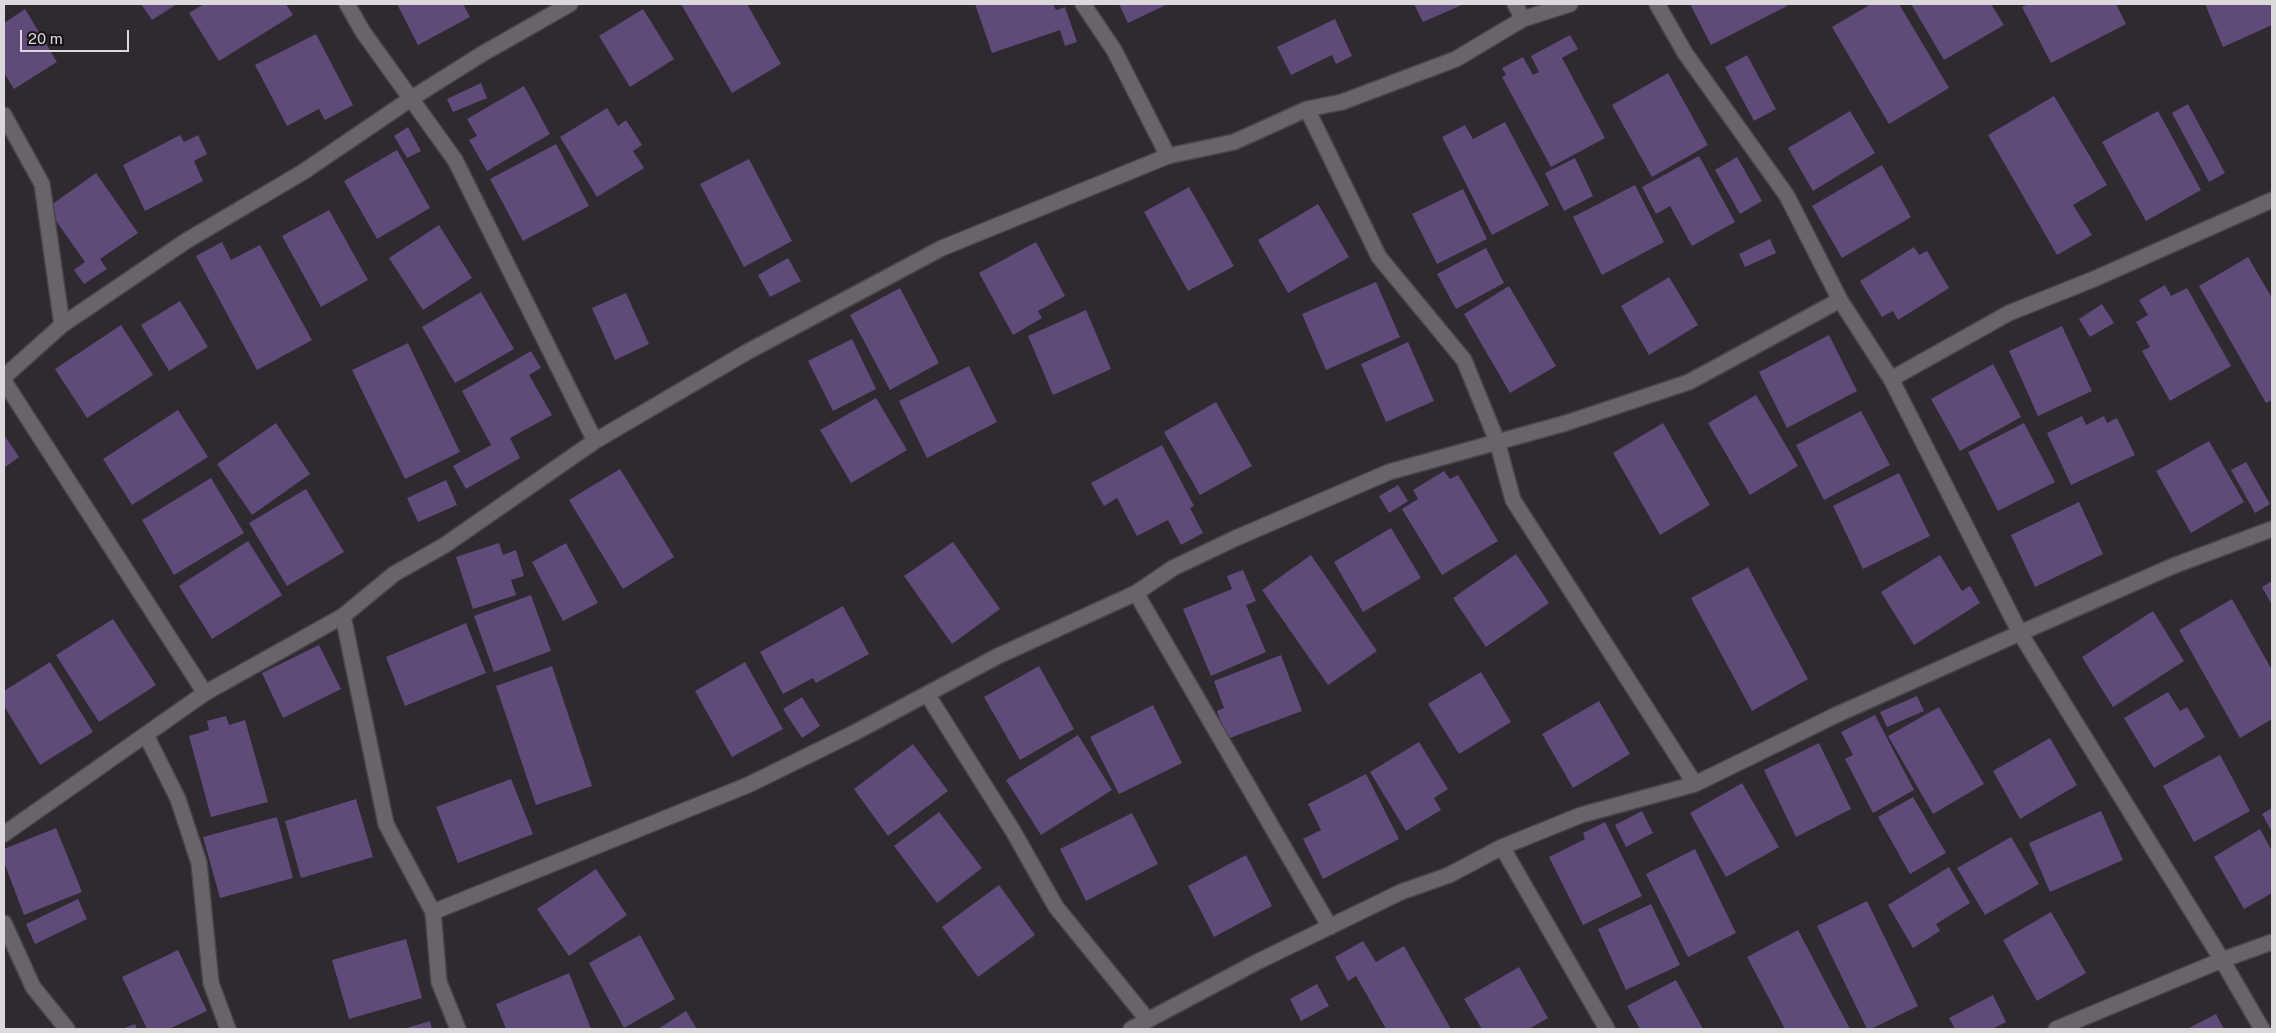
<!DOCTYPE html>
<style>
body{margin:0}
#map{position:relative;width:2276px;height:1033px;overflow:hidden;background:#2e2a2f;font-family:"Public Sans",sans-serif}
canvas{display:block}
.frame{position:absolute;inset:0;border:5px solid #dcd9dc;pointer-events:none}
.scale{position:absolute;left:20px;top:30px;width:109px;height:22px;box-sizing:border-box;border:2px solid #dcd9dc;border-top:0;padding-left:6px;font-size:15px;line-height:18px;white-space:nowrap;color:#dcd9dc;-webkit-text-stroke:4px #151316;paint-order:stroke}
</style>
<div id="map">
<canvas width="2276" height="1033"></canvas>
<div class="frame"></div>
<div class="scale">20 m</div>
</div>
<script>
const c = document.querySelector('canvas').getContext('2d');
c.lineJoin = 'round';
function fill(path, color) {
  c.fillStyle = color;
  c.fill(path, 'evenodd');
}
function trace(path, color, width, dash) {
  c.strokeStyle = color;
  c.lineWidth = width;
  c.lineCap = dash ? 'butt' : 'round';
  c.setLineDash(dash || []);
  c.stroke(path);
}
fill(new Path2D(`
 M141,4H177L152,20Z
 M204,4H286L293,15L219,61L189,13Z
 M397,4H463L470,17L418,45Z
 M681,4H747L781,64L732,93Z
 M975,4H1053L1056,10L1065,7L1077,42L1065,46L1060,30L992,53Z
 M1119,4H1168L1128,23Z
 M1414,4H1464L1423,22Z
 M1690,4H1786L1787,6L1711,45Z
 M1871,4H1899L1949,88L1889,124L1832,27Z
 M1911,4H1991L2004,25L1944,60Z
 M2029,4H2116L2126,24L2051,63L2022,7Z
 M2205,4H2272V25L2223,47Z
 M25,9L57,62L14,89L4,73V23Z
 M643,9L674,59L630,87L599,36Z
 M1335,19L1352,56L1336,64L1332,55L1291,75L1277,47Z
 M316,34L353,105L325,120L319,109L287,126L255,65Z
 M1570,35L1578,49L1562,58L1605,138L1551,167L1502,77L1506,75L1502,68L1523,57L1533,75L1539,72L1531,56Z
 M1747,55L1776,109L1754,121L1725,67Z
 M1668,73L1708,145L1652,177L1612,105Z
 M481,83L487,98L453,112L447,99Z
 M524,86L550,134L487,171L469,140L477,136L467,119Z
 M2054,96L2107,185L2073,205L2092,235L2057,255L1988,135Z
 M2188,104L2225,173L2209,182L2172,113Z
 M607,108L618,126L626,120L642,145L633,151L644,168L597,197L560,137Z
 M1850,111L1875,153L1813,191L1788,148Z
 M2158,111L2201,190L2146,221L2102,142Z
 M1505,122L1549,205L1492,235L1442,137L1465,125L1473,139Z
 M408,127L421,151L407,158L394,136Z
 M180,135L184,142L198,135L207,154L194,161L203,181L145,211L123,165Z
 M556,144L589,206L523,241L490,179Z
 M397,150L430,208L377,239L344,181Z
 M1699,156L1735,222L1692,246L1670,206L1656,214L1642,187Z
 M1737,157L1762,201L1740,214L1715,170Z
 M1575,158L1593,196L1564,211L1545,173Z
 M749,159L792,241L744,267L700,184Z
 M1882,165L1911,217L1842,258L1812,206Z
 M96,173L138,233L100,259L107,269L84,284L74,270L85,262L47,208Z
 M1635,185L1664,242L1602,275L1573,217Z
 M1189,187L1234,266L1188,291L1144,212Z
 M1463,189L1487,239L1437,264L1412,214Z
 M1318,204L1349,257L1288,293L1258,240Z
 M329,210L368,280L321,307L282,236Z
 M439,225L472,278L423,310L389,258Z
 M1770,239L1776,253L1745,267L1739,254Z
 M222,242L231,260L260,245L312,340L257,370L196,256Z
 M1036,242L1065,296L1038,311L1042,318L1013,335L979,273Z
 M1914,247L1919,255L1927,251L1949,288L1898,320L1893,311L1882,317L1860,281Z
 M1486,248L1504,283L1456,309L1437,274Z
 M2248,257L2272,298V400L2266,403L2199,286Z
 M788,258L801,281L770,297L758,275Z
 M1669,277L1698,325L1649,355L1621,306Z
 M1376,282L1400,337L1326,370L1302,314Z
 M2165,285L2171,296L2187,288L2231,366L2170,401L2142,351L2150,347L2136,322L2148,315L2139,300Z
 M1509,286L1556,366L1510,393L1464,314Z
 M900,288L939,363L890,390L850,315Z
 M481,292L514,349L455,383L422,327Z
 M626,293L649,344L615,360L592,308Z
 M180,301L208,347L169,371L141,325Z
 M2102,304L2114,323L2090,337L2079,319Z
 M1086,310L1111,369L1053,395L1028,336Z
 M121,325L153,375L87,418L55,369Z
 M2062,326L2092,391L2038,416L2009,351Z
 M1829,335L1857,391L1787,428L1759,372Z
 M852,339L876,389L833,411L808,361Z
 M1408,342L1434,401L1386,422L1361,364Z
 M408,343L460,452L405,479L352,370Z
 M531,351L541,368L529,375L552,415L510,438L520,458L466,489L453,466L491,445L462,391Z
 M1993,364L2021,417L1960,451L1931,399Z
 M969,366L997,422L927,458L899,401Z
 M1756,395L1798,466L1750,495L1708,423Z
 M876,398L907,450L851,483L820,430Z
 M1216,402L1252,466L1200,495L1164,432Z
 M178,410L208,457L132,505L103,459Z
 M1861,411L1890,465L1824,500L1796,445Z
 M2082,416L2086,425L2104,416L2107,423L2117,418L2135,455L2071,485L2047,433Z
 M276,423L310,474L252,515L217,464Z
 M1663,423L1710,505L1660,535L1613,453Z
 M2024,423L2055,482L1998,511L1968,452Z
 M4,435L19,457L4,468Z
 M2209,441L2244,502L2191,533L2156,471Z
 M1162,445L1194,506L1190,508L1203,533L1181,545L1168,520L1137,536L1117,498L1104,506L1091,483Z
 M2246,462L2270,504L2255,513L2231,470Z
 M620,469L674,557L623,589L569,500Z
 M1444,471L1450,479L1458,475L1498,541L1442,575L1402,509L1418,499L1413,490Z
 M1899,473L1930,536L1863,569L1833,506Z
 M211,478L244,533L174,575L142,520Z
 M446,480L457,505L418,522L407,498Z
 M1398,485L1408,501L1389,513L1379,496Z
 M306,489L344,552L287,586L249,523Z
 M2079,502L2103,554L2035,587L2011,535Z
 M1391,528L1421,578L1363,612L1334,562Z
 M248,541L282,595L212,639L179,586Z
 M953,542L1000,609L952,644L904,576Z
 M499,543L503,555L516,550L524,576L511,580L516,595L473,609L456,557Z
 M566,543L598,603L563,621L532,562Z
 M1516,554L1549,603L1486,647L1453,598Z
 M1311,555L1377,651L1328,685L1262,590Z
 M1940,555L1962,591L1970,586L1980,603L1914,645L1881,592Z
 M1748,567L1808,679L1752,711L1691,598Z
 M1243,570L1256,601L1246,605L1266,652L1211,676L1183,609L1232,589L1227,576Z
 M2272,581V605L2262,587Z
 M531,595L551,651L494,672L474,616Z
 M2232,599L2272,670V719L2240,738L2179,630Z
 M843,606L869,654L816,683L813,678L783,694L760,652Z
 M2153,611L2184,661L2113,707L2082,657Z
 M113,619L156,685L99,722L56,655Z
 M466,623L486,673L405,706L386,657Z
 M319,645L341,689L283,718L262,673Z
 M1281,655L1302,711L1227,739L1217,711L1224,708L1214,681Z
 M50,662L93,732L40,765L4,706V691Z
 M745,662L783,729L732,757L695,691Z
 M552,666L592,786L536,805L496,686Z
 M1039,666L1074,729L1020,760L984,697Z
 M1481,672L1511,722L1459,754L1428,704Z
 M2168,692L2180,711L2187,707L2205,737L2154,768L2124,718Z
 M1917,696L1924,711L1887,727L1880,712Z
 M802,697L820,726L802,738L783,709Z
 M1599,701L1630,754L1573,788L1542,734Z
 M1153,705L1182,763L1119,794L1090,737Z
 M1939,707L1984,784L1933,814L1888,736Z
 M1875,715L1914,790L1873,813L1845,759L1853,755L1841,732Z
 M226,716L229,725L245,720L268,802L211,817L189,736L209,730L207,721Z
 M1078,735L1112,790L1041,835L1006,780Z
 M2050,738L2077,785L2020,819L1993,771Z
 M1419,742L1448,789L1434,798L1441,810L1406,831L1370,772Z
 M1819,743L1851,809L1796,837L1764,770Z
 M913,744L948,791L888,836L854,789Z
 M2220,755L2250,811L2194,842L2163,786Z
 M1366,774L1399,839L1323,879L1303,839L1321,830L1308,804Z
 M511,779L533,834L458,863L436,807Z
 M1742,783L1779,847L1726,877L1690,813Z
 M1913,797L1946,853L1910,874L1878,817Z
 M356,799L373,857L301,878L285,821Z
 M2272,808V832L2262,814Z
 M1642,811L1653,833L1626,847L1615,825Z
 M2101,811L2123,860L2050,892L2029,843Z
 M939,812L982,868L937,903L894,846Z
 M1132,813L1158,864L1086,901L1060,849Z
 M277,817L293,878L220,898L203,837Z
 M1605,822L1642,896L1583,925L1549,857L1585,839L1583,833Z
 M56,828L82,892L24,915L4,862V849Z
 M2260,829L2272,851V893L2244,909L2214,857Z
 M2011,837L2039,884L1985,915L1957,868Z
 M1695,849L1736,933L1688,957L1646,874Z
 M1246,855L1272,906L1214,937L1188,886Z
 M1949,867L1970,903L1936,924L1940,931L1913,948L1888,905Z
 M596,869L627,915L569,956L537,909Z
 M999,885L1035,935L978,977L942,927Z
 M78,899L87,919L35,944L26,924Z
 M1867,901L1918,1006L1871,1029H1867L1817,926Z
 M1651,904L1680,965L1626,990L1598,929Z
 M2051,912L2086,973L2037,1001L2003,940Z
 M1798,930L1850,1029H1785L1747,957Z
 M640,935L675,999L624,1028L589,963Z
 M406,939L422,998L349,1019L332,960Z
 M1363,941L1376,962L1404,946L1451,1029H1386L1356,976L1348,981L1335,957Z
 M178,950L207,1011L169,1029H147L122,977Z
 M1519,967L1548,1018L1529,1029H1482L1464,999Z
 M569,973L591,1029H506L496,1004Z
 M1676,980L1703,1029H1640L1627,1006Z
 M1317,984L1329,1006L1301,1021L1290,999Z
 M1993,995L2006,1022L1992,1029H1955L1949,1018Z
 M686,1011L697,1029H658Z
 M2216,1014L2224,1029H2187Z
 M430,1021L432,1029H403Z
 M135,1024L137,1029H122Z`), '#5f4a7a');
const minor = new Path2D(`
 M347,4L363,32L455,160L595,441
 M1083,4L1114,50L1168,156
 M1515,4L1523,19
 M1657,4L1685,53L1787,196L1840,300L1891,379L2020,633L2222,960L2262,1029
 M1307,109L1379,257L1464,360L1497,441L1513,500L1695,784
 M4,115L42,184L62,325
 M4,377L62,325L186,241L303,172L412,98L482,54L570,4
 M1891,379L2009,313L2094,279L2272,200
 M4,381L205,693
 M1136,593L1330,927
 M343,616L386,824L433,912L439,982L458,1029
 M927,694L1013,831L1056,907L1147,1019
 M146,735L178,799L199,863L211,983L228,1029
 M4,834L205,693L343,616L394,574L445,545L595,441L747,352L942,248L1168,156L1234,142L1307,109L1342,102L1456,59L1523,19L1570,4
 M1502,847L1607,1029
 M433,912L748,785L854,733L998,656L1136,593L1173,568L1236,538L1389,472L1566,423L1689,382L1840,300
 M4,923L33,987L67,1029
 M1131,1029L1259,961L1401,892L1449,875L1502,847L1581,815L1695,784L1836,715L2020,633L2173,566L2272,529
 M2056,1029L2222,960L2272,942`);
trace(minor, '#49464a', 18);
trace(minor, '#6a646a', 15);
</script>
